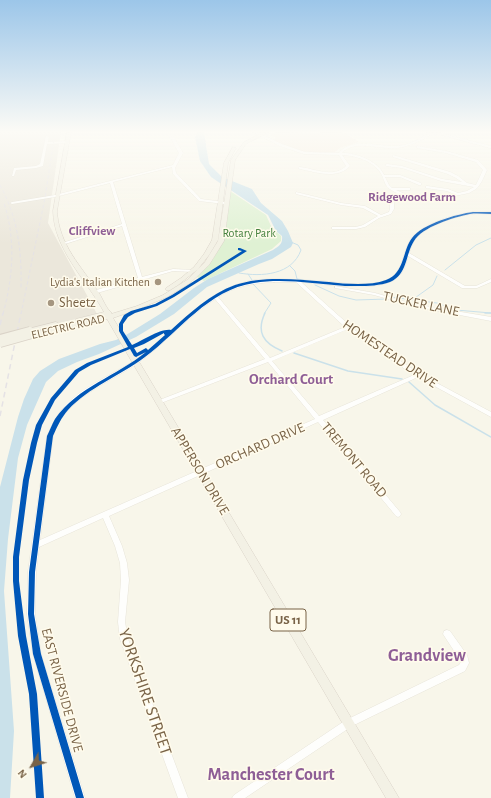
<!DOCTYPE html>
<style>
body{margin:0}
#map{position:relative;width:491px;height:798px;overflow:hidden;background:#f8f6ea;font-family:"Alegreya Sans",sans-serif}
canvas{display:block}
.north{position:absolute;left:12px;top:746px;width:40px;height:40px;-webkit-text-stroke:3px #fffbec;paint-order:stroke;rotate:231deg;font-size:11px;font-weight:700;line-height:16px;text-align:center;color:#796347}
.north::after{content:'';display:block;margin:auto;width:14px;height:18px;background:#796347;clip-path:polygon(50% 0,100% 100%,50% 72%,0 100%)}
</style>
<div id="map">
<canvas width="491" height="798"></canvas>
<div class="north">N</div>
</div>
<script>
const c = document.querySelector('canvas').getContext('2d');
c.lineJoin = 'round';
function fill(path, color) {
  c.fillStyle = color;
  c.fill(path, 'evenodd');
}
function trace(path, color, width, dash) {
  c.strokeStyle = color;
  c.lineWidth = width;
  c.lineCap = dash ? 'butt' : 'round';
  c.setLineDash(dash || []);
  c.stroke(path);
}
function drawText(font, color, halo, rows, align = 'center') {
  c.font = font + ' "Alegreya Sans",sans-serif';
  c.lineWidth = 3;
  c.setLineDash([]);
  c.textBaseline = 'middle';
  c.strokeStyle = halo;
  c.fillStyle = color;
  for (const [text, x, y, turn = 0] of rows) {
    c.save();
    c.translate(x, y);
    c.rotate((+turn || 0) * Math.PI / 180);
    c.textAlign = isNaN(turn) ? turn : align;
    if (halo) c.strokeText(text, 0, 0);
    c.fillText(text, 0, 0);
    c.restore();
  }
}
fill(new Path2D(`
 M343,132L359,142L340,148L335,152L319,153L301,151L274,142L275,137L267,133Z`), '#f7eada');
fill(new Path2D(`
 M0,132H61L48,223L97,314L0,337Z`), '#ebe7db');
fill(new Path2D(`
 M230,191L266,215L271,226L281,236V241L272,249L204,281L197,277C228,248 225,230 230,191Z`), '#dff1d3');
fill(new Path2D(`
 M198,132H204L209,164L222,177L252,189L261,203L282,221L288,231L293,243L291,247L272,259L259,264L207,287L174,314L136,337L99,354L77,362L58,371L46,382L27,425L18,458L8,539L4,591L14,731L10,798H0V487L18,417L24,399L33,379L40,371L59,359L100,344L116,340L126,335L160,314L194,288L208,279L273,250C279,246 283,244 282,236L276,231L268,215L211,177L200,161L195,137Z`), '#cae1ea');
trace(new Path2D(`
 M290,266L295,271L297,279L304,280
 M445,270L476,245L491,238
 M239,273C262,277 292,275 301,250L298,245L291,242
 M248,274L252,280
 M253,284L271,303L264,314
 M315,285L339,296L356,300L387,299
 M391,297L437,303L456,310L491,313
 M412,300L433,285L437,276`), '#cae1ea', 1);
trace(new Path2D(`
 M265,313C256,332 263,343 282,351
 M485,313H491
 M294,353L348,371L402,379
 M409,382L435,405L491,437`), '#cae1ea', 1.5);
const minor = new Path2D(`
 M253,132H257L282,144L305,152L339,153C351,137 379,147 396,146C407,146 418,140 427,134V132H430V135C421,141 409,146 398,148C382,150 353,139 342,153C357,153 378,161 384,175H400L421,183V185H419L400,177H385L389,185L392,188H410V190H396L412,197L430,199L454,194L447,191L426,188V186H427L448,189L458,193L467,191L474,187L441,181L402,168L386,166L385,165L387,164L402,166L442,179L462,182L456,178L448,174L393,157V155L450,172L458,176L467,183L476,185L483,170L476,162L446,153L417,148V146L446,151L478,160L487,170L482,181L478,187L476,189L469,193L430,201L411,199L400,194L394,198V209L391,214L379,218L365,227L356,229H332V227H356L363,225L378,216L363,208L341,205L296,194V192L341,203L365,206L381,215L389,212L390,209V198L397,193C382,186 387,183 380,172C373,161 354,155 342,155L350,166C337,180 316,172 300,169L298,168L299,167C314,168 333,179 346,166L339,155L304,154L280,146Z
 M430,132H436L491,146V148Z
 M46,136L49,137L48,142L68,141L70,142L68,143L47,144L43,166L36,168L16,170L14,176H12L14,168L36,166L40,164Z
 M172,136L174,137L183,153L175,168L176,173L201,199L224,202L226,203L225,204L199,201L173,174L172,167L113,182L142,277L173,269L193,270L195,271L193,272L173,271L97,293H93V291L138,278L122,226L65,244L62,243L122,224L110,183L55,197L12,204L10,203L12,202L55,195L173,165L179,153L170,137Z
 M473,212H491V214C485,214 478,213 472,214C456,216 429,225 417,237C413,241 411,247 409,253L465,286H476L491,279V282L477,288H462L408,256C406,264 403,273 397,278C378,293 325,284 301,282L357,332L420,374L491,412V417L418,377L323,420L400,512L401,514L400,516L398,517L396,516L318,422L109,516L122,546L127,563L129,580L125,622L128,639L188,798H178L120,639L118,622L121,580L120,563L115,546L103,518L39,547L36,572L35,614L41,654L85,798H75L33,654L27,614L28,572L47,436C52,426 56,416 64,407C85,384 116,374 141,356C178,329 207,287 255,280C277,278 300,280 322,281C340,283 370,287 387,280C404,272 402,253 411,239C421,224 455,214 473,212ZM274,282H296L345,327L270,358L218,297C235,286 254,283 274,282ZM215,299L265,359L157,401L156,402L157,403H161L268,362L315,419L40,540L53,436C55,431 56,426 59,422C79,390 119,379 147,356C170,338 190,315 215,299ZM348,329L353,334L414,375L319,416L272,361Z
 M335,286L375,293L413,304L491,317V321L413,306L374,295L335,288Z
 M447,630L450,631L467,655L469,663L465,671L352,726L245,798H232L234,795L346,720L459,665L461,662L460,660L443,634L444,631Z`);
const major = new Path2D(`
 M67,132H71L57,211C59,245 81,266 99,293C103,299 106,309 112,313L111,314L137,306L163,295L187,280L205,262L218,241L231,160L244,142L263,132H269L246,144L235,160L224,241L209,265L190,283L167,297L141,308L113,318L399,798H386L107,319L32,337L29,335L32,333L102,317L78,322L75,320L76,319L104,312C86,279 54,250 53,211Z
 M233,147L236,148L228,163L218,240L209,255L198,269L178,285L170,290H166V288L181,278L194,267L204,254L212,240L224,163Z
 M56,322L59,324L58,325L30,332L27,330L28,329Z`);
trace(minor, '#d7d3c8', 0.5);
trace(major, '#dad3c8', 1);
fill(minor, '#fefefc');
fill(major, '#f3f1e5');
trace(new Path2D(`
 M0,185C18,218 22,252 21,289
 M3,314C13,277 16,240 4,203
 M21,314L45,198L55,132`), '#e5e2e5', 1, [3.5, 2.5]);
trace(new Path2D(`
 M0,325L3,313
 M0,416L21,313`), '#e5e2e5', 1.5, [5.5, 4]);
const majorBridge = new Path2D(`
 M0,338L30,330
 M0,344L32,335`);
trace(majorBridge, '#dad3c8', 8, []);
trace(majorBridge, '#f3f1e5', 6);
fill(new Path2D(`
 M473,212H491V214C484,214 477,213 470,214C454,217 422,227 414,241C405,255 408,274 390,282C376,287 359,286 345,286C315,284 284,278 254,283C208,290 180,331 145,357C120,376 89,387 68,410C61,418 57,427 53,436L35,572L34,614L41,654L84,798H76L33,654L28,614L29,572L47,436C50,430 52,424 55,419C77,387 117,376 146,352L136,357L134,356L130,349L91,365L79,372L55,400L42,425L37,443L29,480L19,557V581L26,636L37,694L44,798H36L29,694L18,636L13,581V557L23,480L31,443L36,425L51,398L75,370L87,363L128,347L119,331V324L124,315L131,311L155,304L172,295L242,251L238,250V248H240L247,251L174,297L157,306L135,313L128,317L123,324V331L132,345C142,341 161,328 171,330C190,313 210,294 235,285C265,275 298,280 329,282C346,284 370,286 386,280C405,273 402,251 412,238C422,224 457,214 473,212ZM164,333V334L165,335L148,350L146,348L137,353L134,348L144,344Z`), '#0057b8');
const sky = c.createLinearGradient(0, 0, 0, 244);
sky.addColorStop(0, '#9cc6e9');
sky.addColorStop(0.54, '#fcfbf6');
sky.addColorStop(1, '#fcfbf600');
c.fillStyle = sky;
c.fillRect(0, 0, 491, 244);
for (const [x, y, r, color] of [
 [158,282,4,"#a59680"],
 [51,303,4,"#a59680"]
]) {
  const dot = new Path2D();
  dot.arc(x, y, r, 0, 2 * Math.PI);
  c.fillStyle = color;
  c.fill(dot);
  trace(dot, '#fffbec', 1.5);
}
drawText('12px', '#44813d', '#fffbec', [
 ["Rotary Park",249,233]
]);
drawText('12px', '#796347', '#fffbec', [
 ["Lydia's Italian Kitchen",150,282]
], 'right');
drawText('12px', '#796347', '#fffbec', [
 ["ELECTRIC ROAD",68,327,-13]
]);
drawText('bold 13px', '#8e5e96', '#fffbec', [
 ["Ridgewood Farm",412,197],
 ["Cliffview",92,231]
]);
for (const [x, y, w] of [
 [288,620,36]
]) {
  const box = new Path2D();
  box.roundRect(x - w / 2, y - 11, w, 22, 3);
  c.fillStyle = '#fffbec';
  c.fill(box);
  trace(box, '#796347', 1);
}
drawText('bold 13px', '#796347', null, [
 ["US 11",288,620]
]);
drawText('14px', '#796347', '#fffbec', [
 ["Sheetz",59,303]
], 'left');
drawText('14px', '#796347', '#fffbec', [
 ["TUCKER LANE",421,304,12],
 ["HOMESTEAD DRIVE",390,354,34],
 ["ORCHARD DRIVE",260,446,-24],
 ["TREMONT ROAD",354,460,50],
 ["APPERSON DRIVE",200,471,59],
 ["EAST RIVERSIDE DRIVE",62,690,75]
]);
drawText('bold 15px', '#8e5e96', '#fffbec', [
 ["Orchard Court",291,379]
]);
drawText('17px', '#796347', '#fffbec', [
 ["YORKSHIRE STREET",145,692,71]
]);
drawText('bold 18px', '#8e5e96', '#fffbec', [
 ["Grandview",427,656],
 ["Manchester Court",271,775]
]);
</script>
